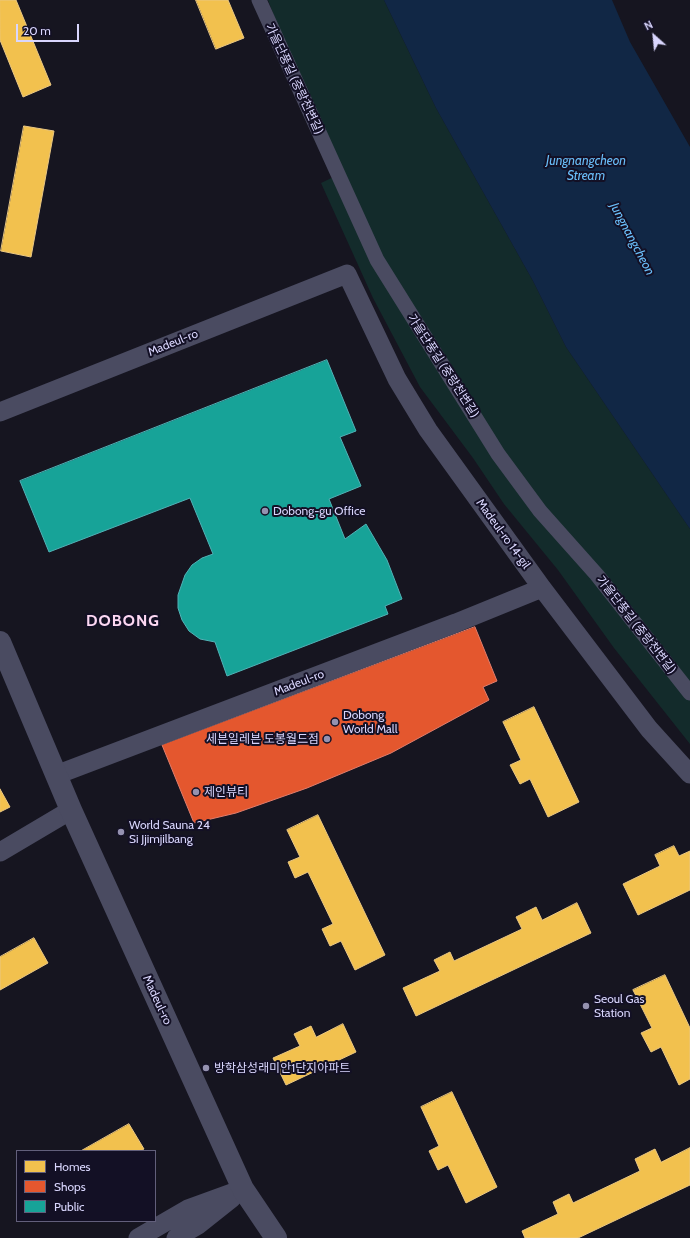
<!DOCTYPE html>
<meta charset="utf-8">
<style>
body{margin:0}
#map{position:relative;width:690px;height:1238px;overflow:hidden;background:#161520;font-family:Cabin,sans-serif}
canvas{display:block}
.legend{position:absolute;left:16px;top:1150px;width:140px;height:72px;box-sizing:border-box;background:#131025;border:1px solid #625f7b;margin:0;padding:5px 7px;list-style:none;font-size:12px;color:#d9d6fd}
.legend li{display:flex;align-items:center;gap:8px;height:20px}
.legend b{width:20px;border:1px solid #625f7b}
.north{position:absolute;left:634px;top:16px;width:40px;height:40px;-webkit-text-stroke:3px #131025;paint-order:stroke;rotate:333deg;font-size:11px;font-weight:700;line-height:16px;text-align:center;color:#d9d6fd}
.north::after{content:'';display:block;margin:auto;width:14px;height:18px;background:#d9d6fd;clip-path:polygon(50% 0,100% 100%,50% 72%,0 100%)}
.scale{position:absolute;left:16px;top:24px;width:63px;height:18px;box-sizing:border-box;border:2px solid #d9d6fd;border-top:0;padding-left:5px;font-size:12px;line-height:14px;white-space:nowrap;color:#d9d6fd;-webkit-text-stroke:3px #131025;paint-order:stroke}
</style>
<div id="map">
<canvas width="690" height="1238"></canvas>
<ul class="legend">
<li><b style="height:11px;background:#f2c14e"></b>Homes</li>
<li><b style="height:11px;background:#e4572e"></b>Shops</li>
<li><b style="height:11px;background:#17a398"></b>Public</li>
</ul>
<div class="north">N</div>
<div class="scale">20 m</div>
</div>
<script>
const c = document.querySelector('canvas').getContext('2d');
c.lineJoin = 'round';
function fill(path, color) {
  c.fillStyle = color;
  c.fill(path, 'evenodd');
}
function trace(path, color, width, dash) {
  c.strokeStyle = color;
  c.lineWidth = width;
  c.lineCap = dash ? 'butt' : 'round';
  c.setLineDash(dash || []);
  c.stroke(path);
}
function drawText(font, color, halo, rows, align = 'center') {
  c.font = font + ' Cabin,"Noto Sans KR",sans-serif';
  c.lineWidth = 4;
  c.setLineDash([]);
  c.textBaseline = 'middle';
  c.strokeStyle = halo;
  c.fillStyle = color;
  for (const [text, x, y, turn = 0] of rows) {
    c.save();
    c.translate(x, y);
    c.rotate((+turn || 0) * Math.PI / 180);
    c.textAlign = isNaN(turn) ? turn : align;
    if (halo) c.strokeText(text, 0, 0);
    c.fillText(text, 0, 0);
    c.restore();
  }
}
fill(new Path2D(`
 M268,0H384L436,108L533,281L566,347L690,529V744L614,648L558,570L504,504L473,458L420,387L373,298L321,183L342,173L283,40Z`), '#132b2b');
fill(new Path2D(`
 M384,0H612L630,42L690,147V529L566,347L533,281L436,108Z`), '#112745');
const homes = new Path2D(`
 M0,0H16L51,85L23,97L0,40Z
 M196,0H228L244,38L216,49Z
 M24,126L54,131L31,257L1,251Z
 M534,707L579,802L548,817L530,779L520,784L510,765L521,760L503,722Z
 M0,789L10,807L0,812Z
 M318,815L385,955L355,970L341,941L330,946L322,929L333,924L308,872L295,878L288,862L300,857L287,830Z
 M674,846L679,856L690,851V890L638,915L623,884L660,866L655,855Z
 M577,903L591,933L416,1016L403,988L440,971L434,960L450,952L454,961L522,929L516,917L536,907L542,920Z
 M34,938L48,963L0,990V957Z
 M665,975L690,1028V1079L679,1085L661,1047L651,1052L641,1033L652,1028L633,990Z
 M343,1024L356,1052L286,1085L273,1058L300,1046L294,1034L311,1026L316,1037Z
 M452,1092L497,1187L466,1203L448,1165L438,1170L429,1151L439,1146L421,1107Z
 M129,1124L144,1149L140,1151H81Z
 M690,1148V1185L578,1238H525L522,1231L558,1214L553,1202L569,1194L573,1203L640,1171L635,1159L655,1149L661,1162Z`);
fill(homes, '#f2c14e');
trace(homes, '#eac782', 1);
const shops = new Path2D(`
 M475,627L497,681L483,687L489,700L391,753L307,788L236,813L194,823L162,745Z`);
fill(shops, '#e4572e');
trace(shops, '#e17d6c', 1);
const public = new Path2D(`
 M327,360L356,431L340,437L361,486L329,499L345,539L366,524L387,560L402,599L385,606L388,614L227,676L215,642L200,639L189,631L182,620L178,608V595L185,575L192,565L202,558L213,554L190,498L49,552L20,481Z`);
fill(public, '#17a398');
trace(public, '#51b2b6', 1);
trace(new Path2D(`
 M259,0L377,260L498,454L540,511L597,575L690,693`), '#4a4b61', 15);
trace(new Path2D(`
 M0,412L347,274L397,379L428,430L542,588L649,729L690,774
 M56,775L456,623L542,588
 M0,852L71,810
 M138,1238L188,1209L243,1189
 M176,1238L198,1225L232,1198`), '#4a4b61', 19);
trace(new Path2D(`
 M0,642L71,810L243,1189L276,1238`), '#4a4b61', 22);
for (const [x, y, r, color] of [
 [265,511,4,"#9592b0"],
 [335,722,4,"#9592b0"],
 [327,739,4,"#9592b0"],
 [196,792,4,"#9592b0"],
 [121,832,4,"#9592b0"],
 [586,1006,4,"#9592b0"],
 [206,1068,4,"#9592b0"]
]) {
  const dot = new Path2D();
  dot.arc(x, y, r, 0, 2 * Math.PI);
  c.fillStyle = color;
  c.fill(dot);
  trace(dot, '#131025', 1.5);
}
drawText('12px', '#d9d6fd', '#131025', [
 ["가을단풍길 (중랑천변길)",294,79,65],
 ["Madeul-ro",173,343,-22],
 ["가을단풍길 (중랑천변길)",443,366,57],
 ["Madeul-ro 14-gil",503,534,54],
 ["가을단풍길 (중랑천변길)",636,625,52],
 ["Madeul-ro",299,683,-21],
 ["Madeul-ro",157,1000,65]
]);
drawText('12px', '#d9d6fd', '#131025', [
 ["Dobong-gu Office",273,511],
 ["Dobong",343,715],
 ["World Mall",343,729],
 ["세븐일레븐 도봉월드점",319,739,"right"],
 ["제인뷰티",204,792],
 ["World Sauna 24",129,825],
 ["Si Jjimjilbang",129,839],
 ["Seoul Gas",594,999],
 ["Station",594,1013],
 ["방학삼성래미안1단지아파트",214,1068]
], 'left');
drawText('italic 13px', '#69bdf8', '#131025', [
 ["Jungnangcheon",586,161],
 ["Stream",586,176],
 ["Jungnangcheon",632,239,62]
]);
c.letterSpacing = '1px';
drawText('bold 16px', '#fdd8f2', '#131025', [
 ["DOBONG",123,621]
]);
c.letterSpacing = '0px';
</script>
